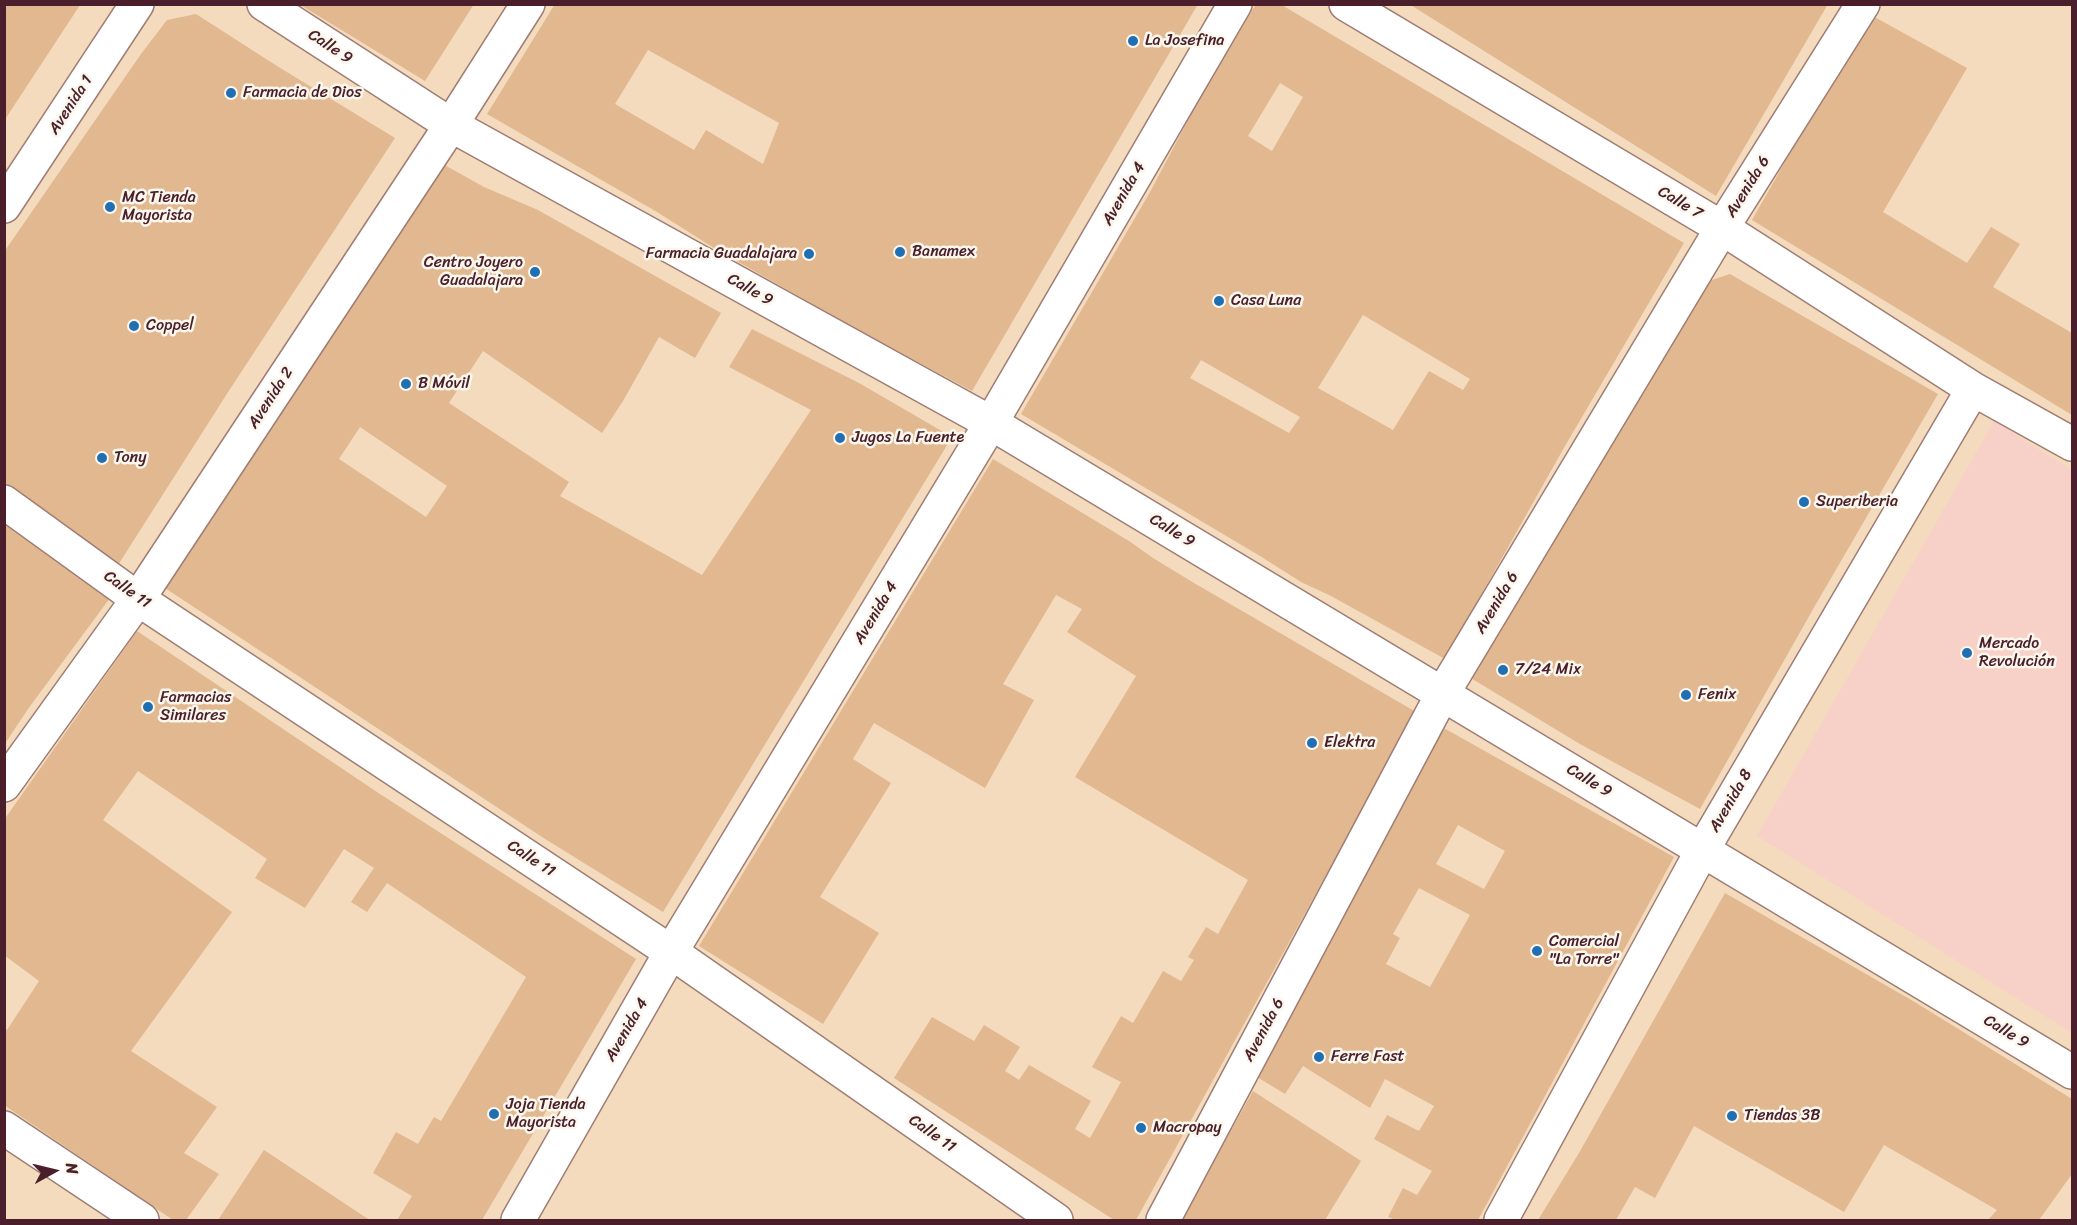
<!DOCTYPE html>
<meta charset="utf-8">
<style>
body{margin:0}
#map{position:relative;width:2077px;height:1225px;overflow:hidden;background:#f4dbbd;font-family:Sriracha,sans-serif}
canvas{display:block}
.frame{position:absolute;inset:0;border:6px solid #4a1f2b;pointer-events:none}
.north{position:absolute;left:24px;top:1141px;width:60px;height:60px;-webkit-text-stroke:4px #fbf7ec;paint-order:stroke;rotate:82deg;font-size:16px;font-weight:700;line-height:24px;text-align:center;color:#4a1f2b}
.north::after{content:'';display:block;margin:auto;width:21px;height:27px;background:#4a1f2b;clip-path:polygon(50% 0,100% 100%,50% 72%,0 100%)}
</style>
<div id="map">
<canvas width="2077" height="1225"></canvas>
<div class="frame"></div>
<div class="north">N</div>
</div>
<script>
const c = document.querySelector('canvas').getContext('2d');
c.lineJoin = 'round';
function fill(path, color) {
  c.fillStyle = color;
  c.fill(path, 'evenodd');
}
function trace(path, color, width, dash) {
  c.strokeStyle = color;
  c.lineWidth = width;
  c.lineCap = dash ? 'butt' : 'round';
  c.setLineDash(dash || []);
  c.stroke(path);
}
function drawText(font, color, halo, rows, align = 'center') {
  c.font = font + ' Sriracha,sans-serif';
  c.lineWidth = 5;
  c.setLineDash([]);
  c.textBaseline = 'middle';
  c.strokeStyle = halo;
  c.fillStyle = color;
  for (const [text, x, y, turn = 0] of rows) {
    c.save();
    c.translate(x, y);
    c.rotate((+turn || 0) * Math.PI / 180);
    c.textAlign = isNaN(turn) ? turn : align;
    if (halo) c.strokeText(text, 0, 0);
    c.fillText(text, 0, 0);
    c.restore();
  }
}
fill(new Path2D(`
 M1994,421L2072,470V1033L1757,836Z`), '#f7d1c8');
fill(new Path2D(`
 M299,4H474L425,81Z
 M555,4H1198L972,391L849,325L714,248L657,212L487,114ZM648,50L779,123L763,164L706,130L694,150L615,104Z
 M1256,4H1280L1684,243L1565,446L1445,659L1331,596L1301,582L1260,556L1021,414L1150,192L1196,105ZM1280,83L1303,97L1272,151L1248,136ZM1363,315L1470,379L1463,390L1429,371L1393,430L1318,388ZM1201,360L1300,417L1289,433L1190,378Z
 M1409,4H1828L1716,196Z
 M4,5H80L4,121Z
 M196,14L277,66L395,138L230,389L118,565L4,486V252L141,54L167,20Z
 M1869,14L1967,68L1883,212L1967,263L1991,227L2020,244L1993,287L2072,333V415L1752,220Z
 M441,163L484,187L538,210L721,313L695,358L659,337L623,401L602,433L483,351L449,403L569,482L560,496L702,575L811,410L729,367L752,329L859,383L952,437L663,912L542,837L165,588ZM360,427L447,486L426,517L339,459Z
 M1730,274L1938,394L1816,604L1700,809L1580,744L1469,677L1703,283Z
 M993,459L1129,541L1153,558L1194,583L1416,712L1136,1220H1114L894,1078L932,1017L974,1041L984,1025L1020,1047L1005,1071L1019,1080L1029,1065L1091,1101L1075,1129L1090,1138L1121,1082L1092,1067L1121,1016L1133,1023L1163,971L1181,981L1194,960L1188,957L1206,927L1218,934L1248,880L1075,777L1136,676L1067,632L1082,609L1056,595L1003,684L1034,700L985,788L874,723L853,759L891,783L820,897L879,933L823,1024L699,946Z
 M4,522L110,598L28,709L4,745Z
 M137,631L380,794L636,959L482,1220H397L412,1196L373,1173L396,1132L418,1144L434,1117L441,1121L526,977L387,883L367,912L351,902L374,868L344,849L305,908L255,878L267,859L138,771L103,820L232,912L131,1051L217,1107L184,1153L219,1174L186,1220H173L4,1105V1028L7,1030L39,981L4,955V820Z
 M1442,727L1674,857L1478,1220H1396L1388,1217L1403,1188L1417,1195L1432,1171L1374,1139L1387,1115L1419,1131L1434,1106L1385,1079L1370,1108L1303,1066L1285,1094L1257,1077ZM1458,825L1505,851L1484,889L1436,864ZM1419,888L1470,915L1430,987L1386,964L1400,938L1393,934Z
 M1725,893L1913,1001L2072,1099V1174L2039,1220H1988L1997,1210L1884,1145L1844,1212L1694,1126L1655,1198L1635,1187L1616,1220H1538L1579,1153Z
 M1253,1091L1361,1161L1325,1220H1181Z
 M264,1150L362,1215L370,1220H218Z`), '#e1b890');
const minor = new Path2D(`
 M264,4L451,125L991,423L2072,1072
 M1346,4L1722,228L1973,389L2072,444
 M4,502L138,599L671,952L1056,1220
 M4,785L138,599L451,125L528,4
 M4,1128L142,1220
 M518,1220L671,952L991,423L1235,4
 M1163,1220L1443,693L1722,228L1863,4
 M1501,1220L1703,849L1973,389`);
const major = new Path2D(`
 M4,206L137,4`);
trace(minor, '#9f7d74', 36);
trace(major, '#9f7d74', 36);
trace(minor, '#fff', 33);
trace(major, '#fff', 33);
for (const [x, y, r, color] of [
 [1133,41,6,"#1f6fb2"],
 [231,93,6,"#1f6fb2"],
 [110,207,6,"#1f6fb2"],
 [900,252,6,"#1f6fb2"],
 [809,254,6,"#1f6fb2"],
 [535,272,6,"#1f6fb2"],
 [1219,301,6,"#1f6fb2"],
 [134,326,6,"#1f6fb2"],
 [406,384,6,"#1f6fb2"],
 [840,438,6,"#1f6fb2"],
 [102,458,6,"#1f6fb2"],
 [1804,502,6,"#1f6fb2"],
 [1967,653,6,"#1f6fb2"],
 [1503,670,6,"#1f6fb2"],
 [1686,695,6,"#1f6fb2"],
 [148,707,6,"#1f6fb2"],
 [1312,743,6,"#1f6fb2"],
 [1537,951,6,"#1f6fb2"],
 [1319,1057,6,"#1f6fb2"],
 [494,1114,6,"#1f6fb2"],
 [1732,1116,6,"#1f6fb2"],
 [1141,1128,6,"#1f6fb2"]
]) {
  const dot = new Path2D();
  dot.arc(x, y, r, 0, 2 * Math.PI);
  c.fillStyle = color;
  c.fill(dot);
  trace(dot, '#fbf7ec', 2);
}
drawText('16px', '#4a1f2b', '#fbf7ec', [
 ["La Josefina",1145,41],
 ["Farmacia de Dios",243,93],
 ["MC Tienda",122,198],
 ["Mayorista",122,216],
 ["Banamex",912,252],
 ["Farmacia Guadalajara",797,254,"right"],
 ["Centro Joyero",523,263,"right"],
 ["Guadalajara",523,281,"right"],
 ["Casa Luna",1231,301],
 ["Coppel",146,326],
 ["B Móvil",418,384],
 ["Jugos La Fuente",852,438],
 ["Tony",114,458],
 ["Superiberia",1816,502],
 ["Mercado",1979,644],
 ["Revolución",1979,662],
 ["7/24 Mix",1515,670],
 ["Fenix",1698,695],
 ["Farmacias",160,698],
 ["Similares",160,716],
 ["Elektra",1324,743],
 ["Comercial",1549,942],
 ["\"La Torre\"",1549,960],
 ["Ferre Fast",1331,1057],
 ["Joja Tienda",506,1105],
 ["Mayorista",506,1123],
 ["Tiendas 3B",1744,1116],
 ["Macropay",1153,1128]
], 'left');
drawText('16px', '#4a1f2b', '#fbf7ec', [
 ["Calle 9",330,47,33],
 ["Avenida 1",71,105,-57],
 ["Avenida 6",1748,187,-58],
 ["Avenida 4",1124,194,-60],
 ["Calle 7",1680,203,31],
 ["Calle 9",750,290,29],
 ["Avenida 2",271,398,-57],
 ["Calle 9",1172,531,31],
 ["Calle 11",127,590,35],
 ["Avenida 6",1497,603,-59],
 ["Avenida 4",876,613,-59],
 ["Calle 9",1589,781,31],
 ["Avenida 8",1731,801,-60],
 ["Calle 11",531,859,33],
 ["Avenida 4",627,1030,-60],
 ["Avenida 6",1264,1030,-62],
 ["Calle 9",2006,1032,31],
 ["Calle 11",932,1134,35]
]);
</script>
